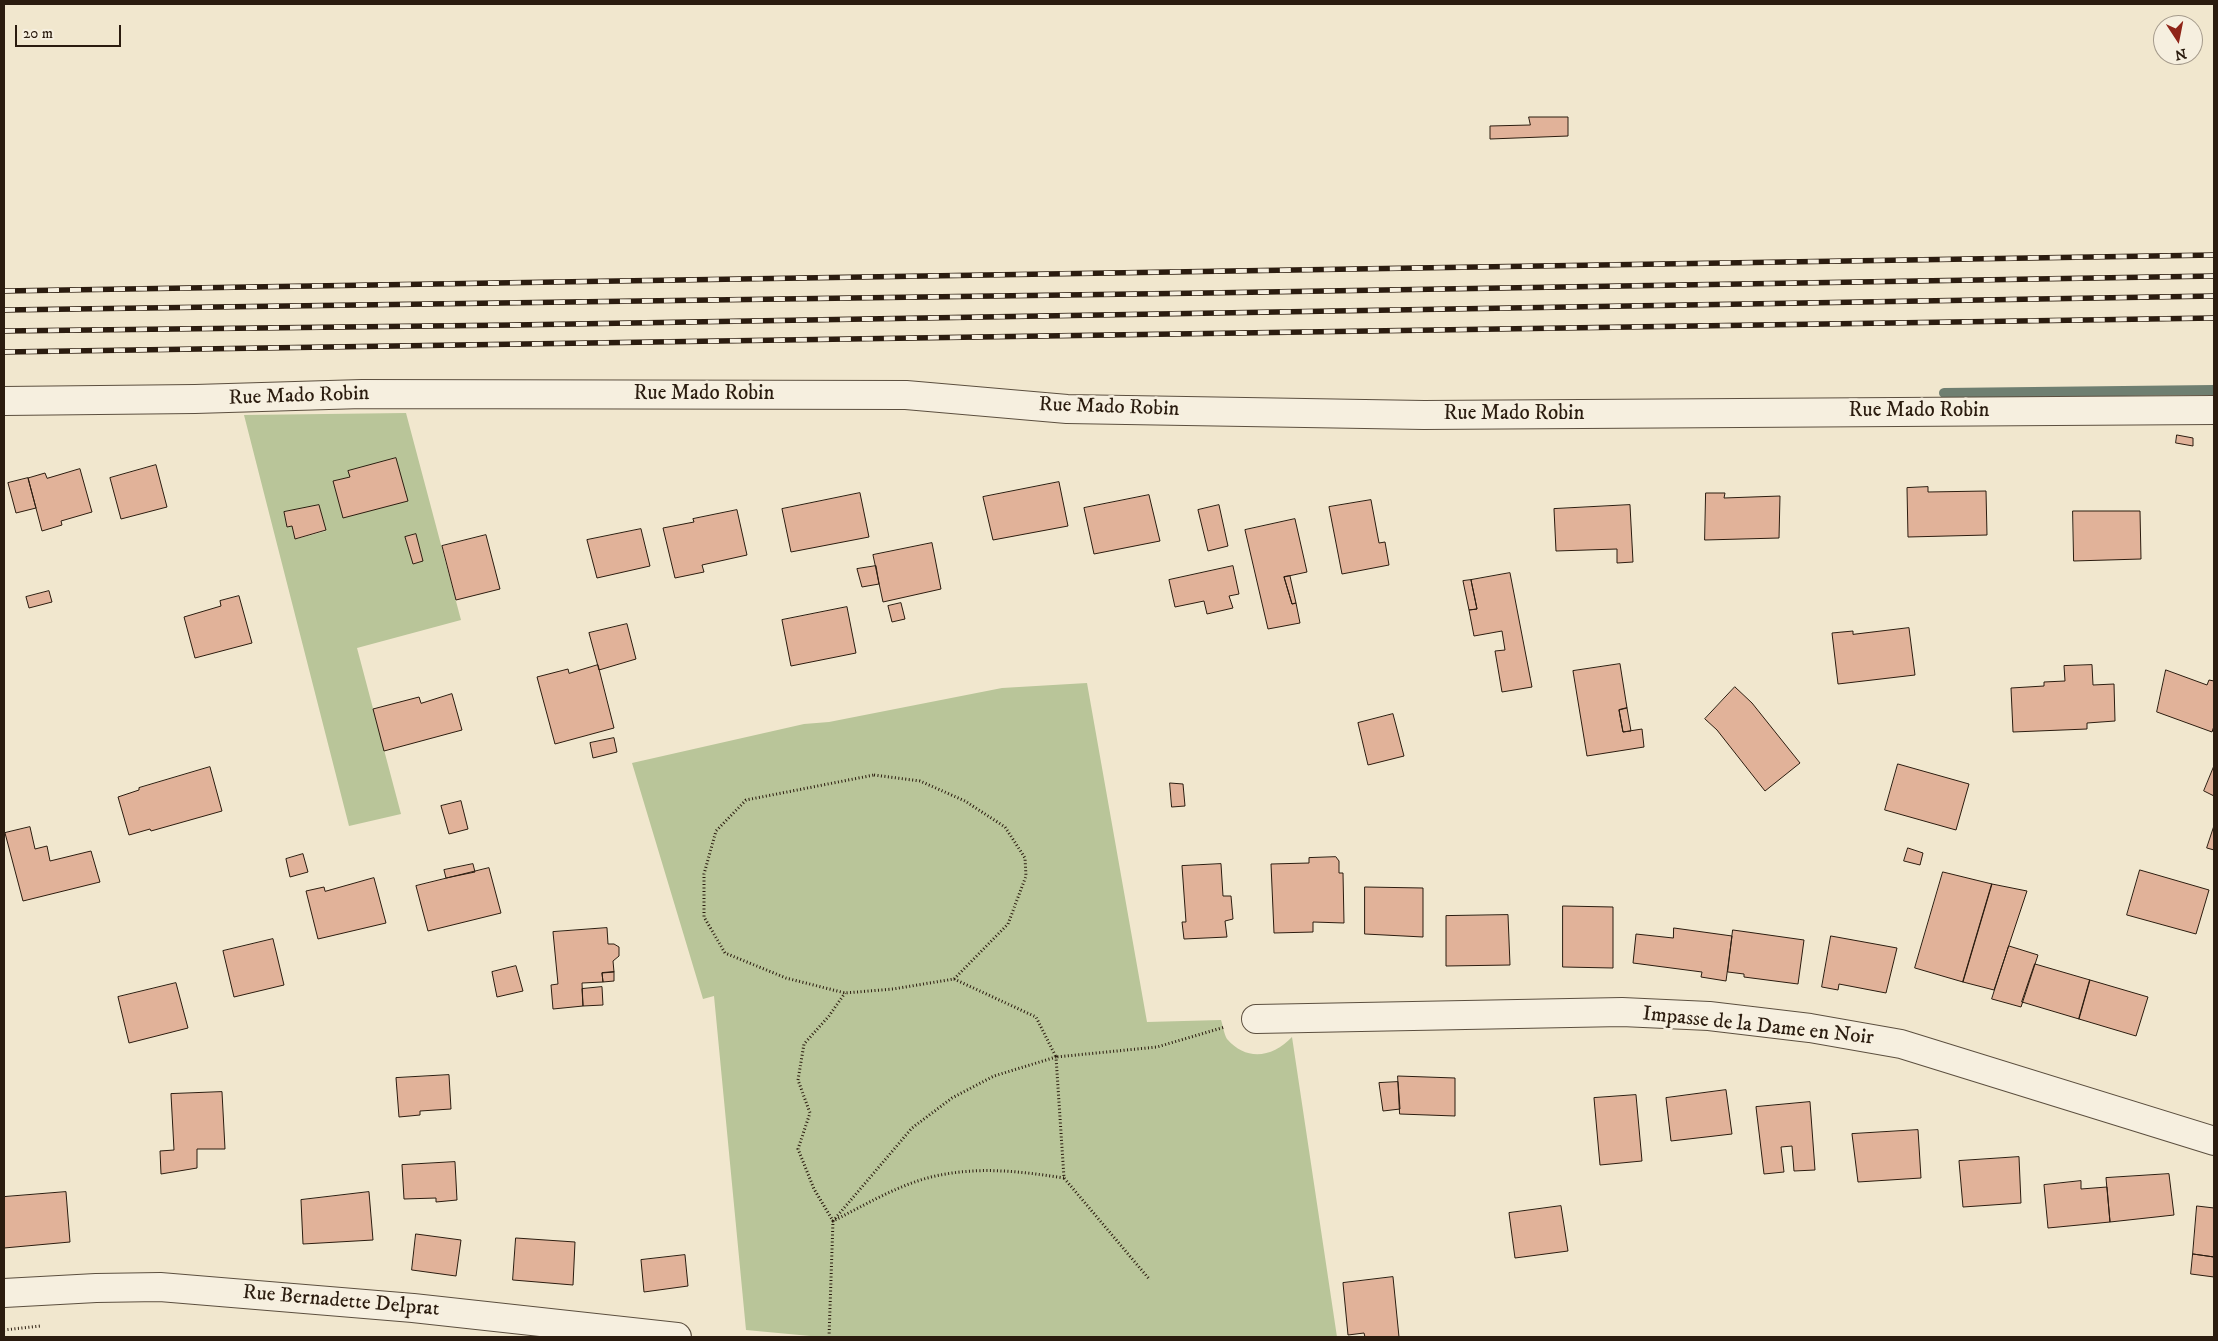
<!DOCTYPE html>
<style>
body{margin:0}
#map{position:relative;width:2218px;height:1341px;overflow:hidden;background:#f1e7ce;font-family:"IM FELL DW Pica",serif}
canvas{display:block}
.frame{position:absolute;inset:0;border:5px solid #2b1c0f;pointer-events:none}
.north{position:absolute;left:2153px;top:15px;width:50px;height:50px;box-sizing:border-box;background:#f6efdf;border:1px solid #a59b8c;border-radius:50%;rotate:169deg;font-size:14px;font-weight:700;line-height:20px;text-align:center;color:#2b1c0f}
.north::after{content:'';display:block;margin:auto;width:18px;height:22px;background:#8f2418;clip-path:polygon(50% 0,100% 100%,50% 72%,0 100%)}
.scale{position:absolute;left:15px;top:25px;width:106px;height:22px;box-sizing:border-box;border:2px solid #2b1c0f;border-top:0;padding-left:6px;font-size:15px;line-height:18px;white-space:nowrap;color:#2b1c0f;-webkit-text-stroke:4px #f6efdf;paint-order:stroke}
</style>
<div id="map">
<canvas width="2218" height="1341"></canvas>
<div class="frame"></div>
<div class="north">N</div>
<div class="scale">20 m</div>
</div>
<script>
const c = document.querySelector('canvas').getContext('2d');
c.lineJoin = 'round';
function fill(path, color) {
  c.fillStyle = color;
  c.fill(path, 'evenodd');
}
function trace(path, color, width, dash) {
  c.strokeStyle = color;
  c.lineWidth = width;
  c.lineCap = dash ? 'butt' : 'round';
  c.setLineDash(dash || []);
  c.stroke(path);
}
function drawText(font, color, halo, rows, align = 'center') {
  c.font = font + ' "IM FELL DW Pica",serif';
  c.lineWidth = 5;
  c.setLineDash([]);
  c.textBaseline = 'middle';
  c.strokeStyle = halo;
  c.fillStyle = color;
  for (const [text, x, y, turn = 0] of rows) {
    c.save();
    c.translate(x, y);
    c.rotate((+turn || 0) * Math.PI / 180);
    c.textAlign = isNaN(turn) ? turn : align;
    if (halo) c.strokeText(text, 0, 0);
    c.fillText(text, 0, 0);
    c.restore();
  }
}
fill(new Path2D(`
 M406,413L461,620L357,648L401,814L349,826L244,415ZM396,458L407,501L343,517L333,481L350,477L349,471ZM319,505L326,531L296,539L292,526L287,527L284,512ZM416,534L423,560L413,564L405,537Z
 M1087,683L1147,1022L1221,1020C1223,1026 1224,1034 1227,1039C1247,1062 1273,1057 1292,1037L1337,1337H821L746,1330L714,996L703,999L632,763L804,724L829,722L1002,688Z`), '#b9c599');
trace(new Path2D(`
 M1944,393L2214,390`), '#6f7f71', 10);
const building = new Path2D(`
 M1529,117H1568V136L1490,139V126L1530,125Z
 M2177,435L2193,438V446L2176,443Z
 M396,458L408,501L343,518L333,481L350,477L348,471Z
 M156,465L167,507L121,519L110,478Z
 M80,469L92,512L61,521L62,525L42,531L28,478L45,473L47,478Z
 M28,478L36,508L16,513L8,483Z
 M1059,482L1068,526L993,540L983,497Z
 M1928,487V492L1986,491L1987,535L1908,537L1907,488Z
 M860,493L869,537L791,552L782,509Z
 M1706,493H1725L1724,498L1780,496L1779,538L1705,540Z
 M1149,495L1160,541L1094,554L1084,508Z
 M1371,500L1379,543L1385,542L1389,565L1342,574L1329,507Z
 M319,505L326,530L295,539L292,526L287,527L284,512Z
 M1219,505L1228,546L1208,551L1198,510Z
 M1630,505L1633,562L1617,563V549L1556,551L1554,509Z
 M737,510L747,555L702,565L704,572L675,578L663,528L694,522L693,519Z
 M2073,511H2140L2141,559L2074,561Z
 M1295,519L1307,572L1284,577L1292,604L1296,603L1300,623L1268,629L1245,530Z
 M641,529L650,566L597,578L587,540Z
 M416,534L423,561L413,564L405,537Z
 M486,535L500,589L456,600L442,546Z
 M932,543L941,589L883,602L873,555Z
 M876,566L879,584L862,587L857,569Z
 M1233,566L1239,594L1229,596L1233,608L1207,614L1204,601L1175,607L1169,580Z
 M1510,573L1532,687L1502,692L1495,651L1505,650L1502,631L1474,636L1469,610L1477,609L1471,580Z
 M1290,576L1296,603L1292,604L1284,577Z
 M1471,580L1477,609L1469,610L1463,581Z
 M49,591L52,602L29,608L26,597Z
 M239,596L252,643L195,658L184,617L221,606L220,601Z
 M901,603L905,619L892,622L888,606Z
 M847,607L856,653L791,666L782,620Z
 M627,624L636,659L599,670L589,633Z
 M1909,628L1915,675L1838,684L1832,633L1853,631V634Z
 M1620,664L1627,708L1619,710L1623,732L1642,729L1644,747L1587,756L1573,671Z
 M598,665L614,728L555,744L537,677L568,669L569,673Z
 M2092,665L2093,685L2114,684L2115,721L2087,723V729L2013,732L2011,688L2044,686V682L2065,681L2064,666Z
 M2166,670L2207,685L2209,680L2214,681V726L2212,732L2157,712Z
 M1735,687L1752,703L1800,763L1765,791L1717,730L1705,719Z
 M452,694L462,730L384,751L373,709L419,697L421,703Z
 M1627,708L1631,731L1623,732L1619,710Z
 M1393,714L1404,756L1368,765L1358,723Z
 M614,738L617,752L593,758L590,743Z
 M1898,764L1969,784L1956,830L1885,810Z
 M2214,766V796L2204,791Z
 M210,767L222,811L151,831L150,829L129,835L118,797L139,790V788Z
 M1170,783L1183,784L1185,806L1172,807Z
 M461,801L468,829L449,834L441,806Z
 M2214,826V850L2207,848Z
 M30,827L35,849L47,846L50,861L91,851L100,882L23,901L5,833Z
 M1908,848L1923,853L1920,865L1904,861Z
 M303,854L308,872L290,877L286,859Z
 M1336,857L1339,861V873H1343L1344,923L1313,922V932L1274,933L1271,864L1309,863V858Z
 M473,864L475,872L446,878L444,870Z
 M1221,864L1223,896H1231L1233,919L1225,921L1227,937L1184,939L1182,922H1186L1182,866Z
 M489,868L501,913L428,931L416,886Z
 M2140,870L2209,890L2196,934L2127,915Z
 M1943,872L1992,884L1963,982L1915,968Z
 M374,878L386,923L318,939L306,891L324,887L325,891Z
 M1992,884L2027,891L1994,990L1963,982Z
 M1365,887L1423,888V937L1365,934Z
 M1563,906L1613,907V968L1563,967Z
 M1508,915L1510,965L1446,966V916Z
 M607,928L608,944H614L619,947V956L613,961L614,972L602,973L603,982L582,983L583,1006L553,1009L551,985L558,984L553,932Z
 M1674,928L1732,936L1726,981L1701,977L1702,972L1633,963L1636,934L1673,938Z
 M1733,930L1804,940L1798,984L1744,977V974L1728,972Z
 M1831,936L1897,948L1886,993L1839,984L1838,990L1822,987Z
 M273,939L284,985L234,997L223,951Z
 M2009,946L2038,955L2021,1007L1992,999Z
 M2035,964L2090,980L2079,1019L2022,1002Z
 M516,966L523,991L497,997L492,972Z
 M614,972V981L603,982L602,973Z
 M2090,980L2148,997L2136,1036L2079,1019Z
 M176,983L188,1028L129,1043L118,997Z
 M602,987L603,1005L583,1006L582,989Z
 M449,1075L451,1109L420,1111V1115L399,1117L396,1078Z
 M1398,1076L1455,1078V1116L1400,1114Z
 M1398,1082L1400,1109L1383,1111L1379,1083Z
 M1726,1090L1732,1134L1671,1141L1666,1098Z
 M222,1092L225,1149H197V1168L161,1174L160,1151L174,1150L171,1094Z
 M1636,1095L1642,1161L1600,1165L1594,1098Z
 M1810,1102L1815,1170L1794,1171L1792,1146L1781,1147L1784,1172L1764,1174L1756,1107Z
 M1918,1130L1921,1178L1858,1182L1852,1134Z
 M2019,1157L2021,1203L1963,1207L1959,1161Z
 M455,1162L457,1200L436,1202V1198L404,1199L402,1165Z
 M2169,1174L2174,1215L2110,1222L2106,1178Z
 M2081,1181V1189L2107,1187L2110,1222L2048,1228L2044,1185Z
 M66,1192L70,1242L4,1248V1197Z
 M369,1192L373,1240L303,1244L301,1200Z
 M1561,1206L1568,1251L1515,1258L1509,1213Z
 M2197,1206L2214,1208V1257L2193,1254Z
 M416,1234L461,1240L456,1276L412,1270Z
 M516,1238L575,1242L573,1285L513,1280Z
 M2193,1254L2214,1257V1277L2191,1274Z
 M685,1255L688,1286L644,1292L641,1260Z
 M1393,1277L1399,1337H1365L1364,1333L1348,1335L1343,1283Z`);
fill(building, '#e1b299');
trace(building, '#2b1c0f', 1);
const minor = new Path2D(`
 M4,401L195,399L362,394L906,395L1067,409L1424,415L2214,410
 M1256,1019L1622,1012L1709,1016L1810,1028L1901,1044L2214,1141
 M4,1293L96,1288L160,1287L413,1308L677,1337`);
trace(minor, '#5c4f3f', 30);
trace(new Path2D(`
 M874,775L920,781L965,801L1005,827L1025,858L1026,876L1008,924L954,979L893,989L845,993L786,978L725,953L704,917V874L716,831L746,800Z
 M954,979L1036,1017L1056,1057L1157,1047L1225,1027
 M1064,1178C1025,1172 986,1167 946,1174C906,1180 869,1203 833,1221L912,1128L952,1098L994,1076L1056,1057L1064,1178L1150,1280
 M4,1330L40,1326
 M829,1337L833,1221L814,1189L798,1149L810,1113L798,1080L804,1044L829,1016L845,993`), '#2b1c0f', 3, [1, 2.5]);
trace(minor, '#f6efdf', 28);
const rail = new Path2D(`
 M4,291L2214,255
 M4,310L1206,293L2214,276
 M4,331L514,325L2214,296
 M4,352L2214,318`);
trace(rail, '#2b1c0f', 5.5);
trace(rail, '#f6efdf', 4, [11]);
drawText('21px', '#2b1c0f', '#f6efdf', [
 ["Rue Mado Robin",704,395],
 ["Rue Mado Robin",299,397,-2],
 ["Rue Mado Robin",1109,408,2],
 ["Rue Mado Robin",1919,412],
 ["Rue Mado Robin",1514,415],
 ["Impasse de la Dame en Noir",1758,1027,6],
 ["Rue Bernadette Delprat",341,1302,5]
]);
</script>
